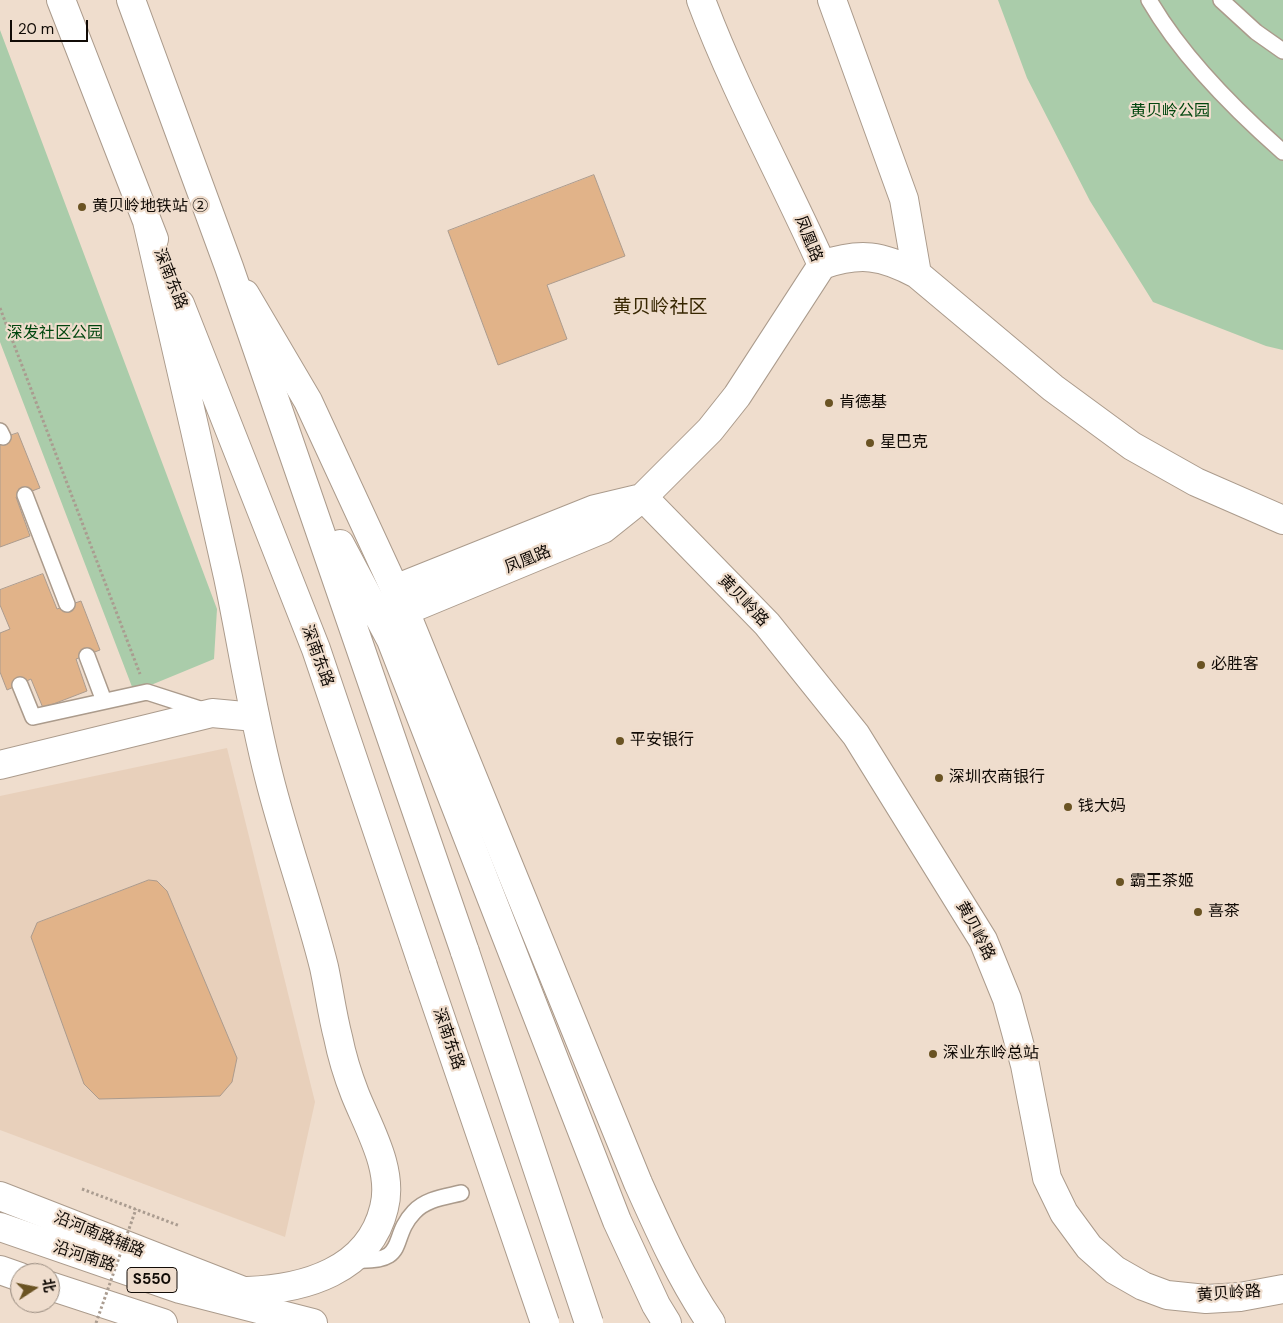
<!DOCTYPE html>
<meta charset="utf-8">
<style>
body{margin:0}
#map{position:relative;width:1283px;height:1323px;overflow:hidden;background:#efddcd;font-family:"DM Sans","Noto Sans SC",sans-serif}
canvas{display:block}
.north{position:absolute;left:10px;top:1263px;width:50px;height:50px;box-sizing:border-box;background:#efddcd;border:1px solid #96897d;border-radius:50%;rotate:79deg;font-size:14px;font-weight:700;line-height:20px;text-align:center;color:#110b06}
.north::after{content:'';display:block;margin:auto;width:18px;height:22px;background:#6a5323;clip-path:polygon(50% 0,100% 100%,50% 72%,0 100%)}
.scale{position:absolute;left:10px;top:20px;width:78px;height:22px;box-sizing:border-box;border:2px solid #110b06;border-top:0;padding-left:6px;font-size:15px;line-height:18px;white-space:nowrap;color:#110b06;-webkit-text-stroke:4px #efddcd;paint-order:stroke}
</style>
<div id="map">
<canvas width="1283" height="1323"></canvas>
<div class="north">北</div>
<div class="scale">20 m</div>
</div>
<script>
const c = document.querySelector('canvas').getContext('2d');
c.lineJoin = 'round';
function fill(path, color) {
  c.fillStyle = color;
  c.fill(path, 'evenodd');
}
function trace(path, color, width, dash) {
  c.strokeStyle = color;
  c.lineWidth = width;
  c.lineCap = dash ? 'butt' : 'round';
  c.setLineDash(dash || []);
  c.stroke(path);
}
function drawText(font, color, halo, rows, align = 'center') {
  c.font = font + ' "DM Sans","Noto Sans SC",sans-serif';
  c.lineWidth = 4.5;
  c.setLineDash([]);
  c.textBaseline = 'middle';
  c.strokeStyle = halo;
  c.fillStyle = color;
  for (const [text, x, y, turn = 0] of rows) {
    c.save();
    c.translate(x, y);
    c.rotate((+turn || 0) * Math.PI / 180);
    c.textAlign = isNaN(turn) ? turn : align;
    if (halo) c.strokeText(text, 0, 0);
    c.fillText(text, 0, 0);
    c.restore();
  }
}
fill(new Path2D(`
 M227,748L315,1102L285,1237L0,1130V796Z`), '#e8d0bb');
fill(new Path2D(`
 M998,0H1283V350L1266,346L1153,302L1090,201L1027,78Z
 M0,30L217,609L214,659L134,692L0,342Z`), '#aca');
const building = new Path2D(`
 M594,175L625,256L547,285L567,339L498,365L448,231Z
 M18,433L40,488L16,497L30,536L0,547V439Z
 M43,574L57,609L81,601L100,650L76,659L87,691L43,708L31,679L7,690L0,672V633L10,629L0,605V590Z
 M149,880L157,881L167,891L237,1058L232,1082L220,1096L99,1099L84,1084L31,937L37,923Z`);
fill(building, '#e1b389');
trace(building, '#ac9b8d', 1);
const lane = new Path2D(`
 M1149,0C1182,57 1234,109 1283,152
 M1221,0L1256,32L1283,51
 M0,431L3,437
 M25,495L67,604
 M87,656L104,701
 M20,685L33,717L147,692L206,711
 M354,1260C411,1263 388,1239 414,1212C426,1199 445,1197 461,1193`);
const street = new Path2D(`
 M832,0L904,199L917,274
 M822,265C860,252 882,255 917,274L1053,388L1132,446L1196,482L1283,520
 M245,294L308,401L405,611L638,1183C660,1232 681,1279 711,1323
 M643,497L767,624L856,735L983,940L1007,999L1025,1065L1047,1178L1064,1213L1089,1247L1115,1270L1143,1286L1167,1295L1206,1299L1240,1297L1283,1289
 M0,765L212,713L255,717`);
const secondary = new Path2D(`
 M395,589L595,509L637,499
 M405,611L603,529L643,497L710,430L737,396L822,265C782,176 735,91 701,0`);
const primary = new Path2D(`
 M61,0L154,239
 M131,0L229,267L465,952
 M147,221C174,340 202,458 228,577C242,644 252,711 269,777C285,841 308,903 324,967C329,990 332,1014 338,1037C342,1057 348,1076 355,1094C369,1129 394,1170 384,1208C369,1271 304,1289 247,1291
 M180,304L316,649L423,966
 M340,544L391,640L617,1221L656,1305L667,1323
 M391,640C389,626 393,618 405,611
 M0,1196L264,1299`);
const highway = new Path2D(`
 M0,1227L180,1289L313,1323
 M0,1270L20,1277
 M50,1286L163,1323`);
trace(lane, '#ab9b8c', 18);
trace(street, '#ab9b8c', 30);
trace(secondary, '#ab9b8c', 30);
trace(primary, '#ab9b8c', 30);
trace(highway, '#ab9b8c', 30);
trace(new Path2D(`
 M0,308L140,674
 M82,1189L180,1226`), '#aa9c90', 3, [2.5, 2.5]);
trace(lane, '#fff', 15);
trace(street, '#fff', 28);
trace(secondary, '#fff', 28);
trace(primary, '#fff', 28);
trace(highway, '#fff', 28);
const primaryBridge = new Path2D(`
 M465,952L589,1323
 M423,966L545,1323`);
trace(primaryBridge, '#ab9b8c', 30, []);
trace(new Path2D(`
 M96,1323L136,1209`), '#aa9c90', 3, [2.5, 2.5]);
trace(primaryBridge, '#fff', 28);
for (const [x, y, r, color] of [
 [82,207,5,"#6a5323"],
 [829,403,5,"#6a5323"],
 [870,443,5,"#6a5323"],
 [1201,665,5,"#6a5323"],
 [620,741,5,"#6a5323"],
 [939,778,5,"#6a5323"],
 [1068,807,5,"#6a5323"],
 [1120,882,5,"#6a5323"],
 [1198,912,5,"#6a5323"],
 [933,1054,5,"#6a5323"]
]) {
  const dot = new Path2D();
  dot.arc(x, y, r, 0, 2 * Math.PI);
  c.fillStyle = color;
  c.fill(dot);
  trace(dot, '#efddcd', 2);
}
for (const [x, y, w] of [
 [152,1280,50]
]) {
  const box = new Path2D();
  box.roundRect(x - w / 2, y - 12.5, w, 25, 4);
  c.fillStyle = '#efddcd';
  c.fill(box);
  trace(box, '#110b06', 1);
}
drawText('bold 15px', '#110b06', null, [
 ["S550",152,1280]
]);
drawText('16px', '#01460e', '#efddcd', [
 ["黄贝岭公园",1170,112],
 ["深发社区公园",55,334]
]);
drawText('16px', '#110b06', '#efddcd', [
 ["黄贝岭地铁站 ②",92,207],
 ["肯德基",839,403],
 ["星巴克",880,443],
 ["必胜客",1211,665],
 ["平安银行",630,741],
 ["深圳农商银行",949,778],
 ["钱大妈",1078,807],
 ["霸王茶姬",1130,882],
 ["喜茶",1208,912],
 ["深业东岭总站",943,1054]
], 'left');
drawText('16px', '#110b06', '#efddcd', [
 ["凤凰路",808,239,68],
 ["深南东路",170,279,68],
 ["凤凰路",528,560,-22],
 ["黄贝岭路",743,601,46],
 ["深南东路",317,656,70],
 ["黄贝岭路",975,931,62],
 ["深南东路",448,1039,71],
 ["沿河南路辅路",99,1235,22],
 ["沿河南路",84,1257,18],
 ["黄贝岭路",1229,1294,-4]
]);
drawText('19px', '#372600', '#efddcd', [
 ["黄贝岭社区",660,308]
]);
</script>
